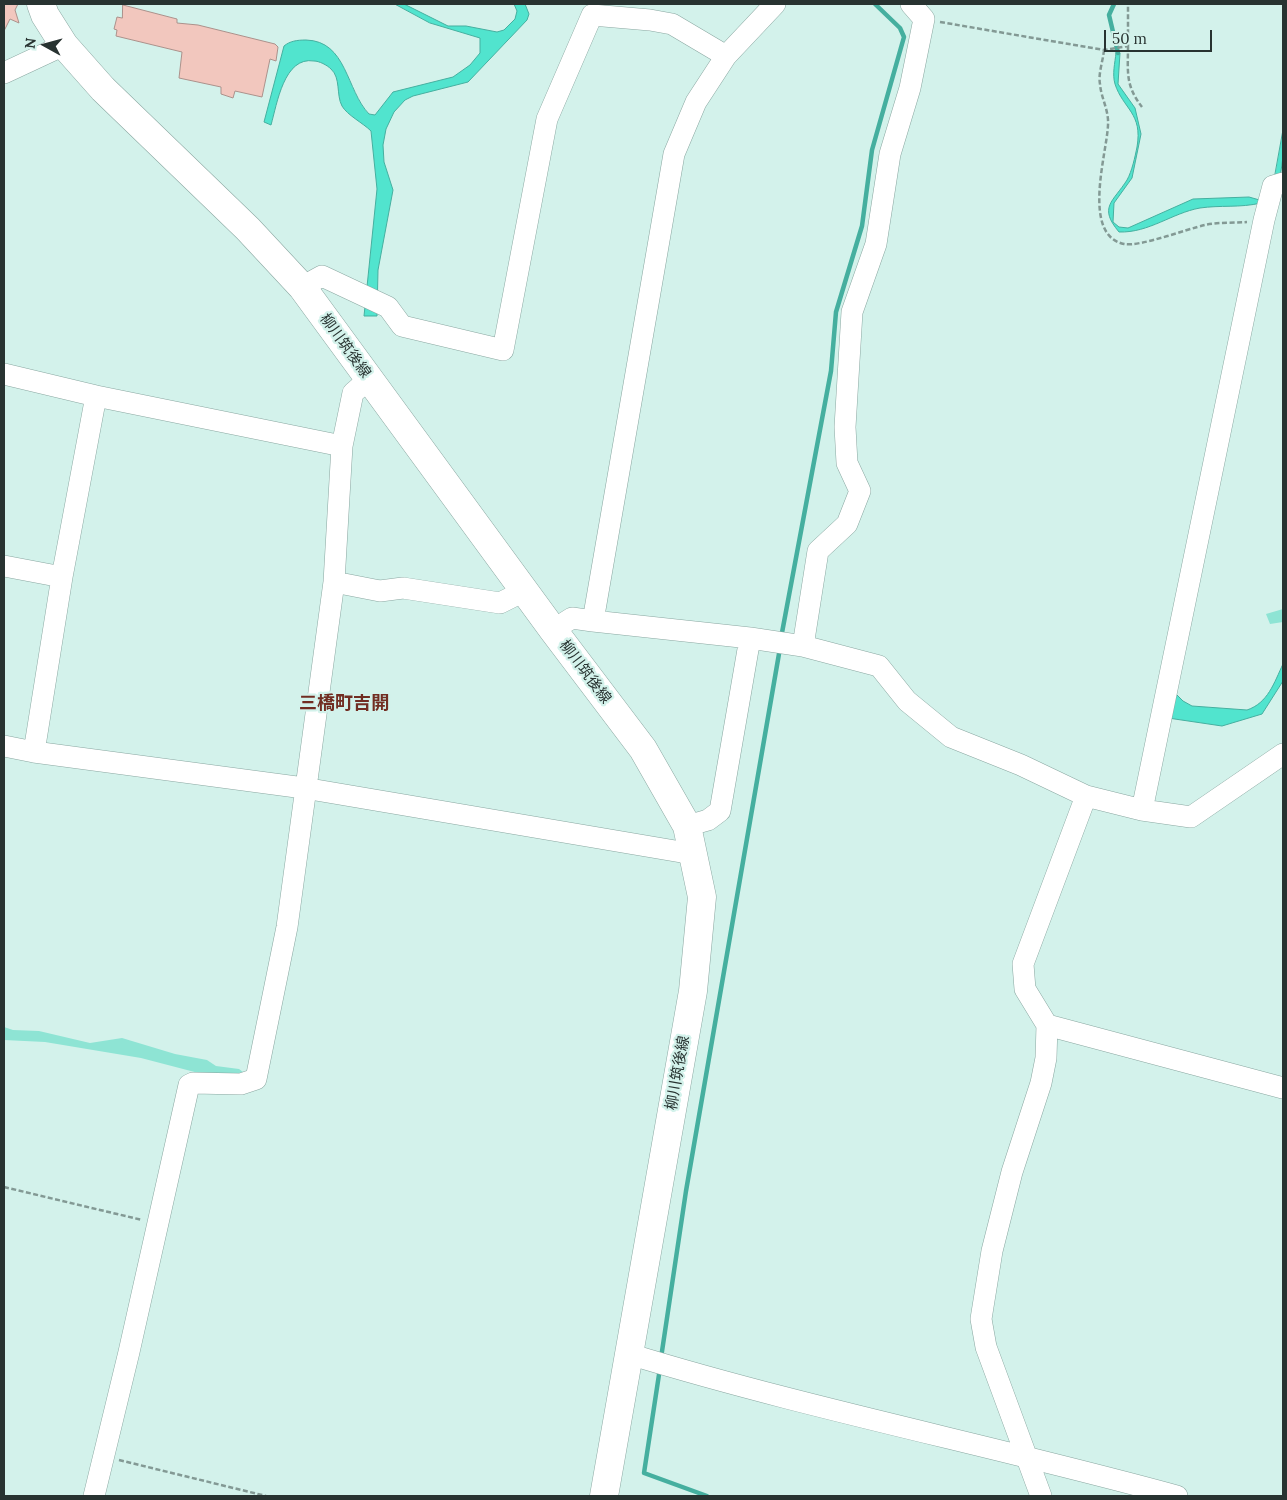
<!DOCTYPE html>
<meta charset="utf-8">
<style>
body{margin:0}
#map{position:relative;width:1287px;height:1500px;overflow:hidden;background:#d3f2eb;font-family:Lora,serif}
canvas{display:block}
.frame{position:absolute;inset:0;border:5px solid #283331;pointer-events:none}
.north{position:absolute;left:20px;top:20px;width:50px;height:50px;-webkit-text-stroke:4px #d3f2eb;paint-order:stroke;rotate:277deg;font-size:14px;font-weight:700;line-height:20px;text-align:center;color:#283331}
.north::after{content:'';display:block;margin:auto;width:18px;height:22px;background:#283331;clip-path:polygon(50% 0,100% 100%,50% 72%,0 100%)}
.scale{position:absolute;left:1104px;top:30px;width:108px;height:22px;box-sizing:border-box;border:2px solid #283331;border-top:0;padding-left:6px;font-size:15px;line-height:18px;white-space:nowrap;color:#283331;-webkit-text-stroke:4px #d3f2eb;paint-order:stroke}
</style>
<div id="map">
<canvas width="1287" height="1500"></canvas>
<div class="frame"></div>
<div class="north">N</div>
<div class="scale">50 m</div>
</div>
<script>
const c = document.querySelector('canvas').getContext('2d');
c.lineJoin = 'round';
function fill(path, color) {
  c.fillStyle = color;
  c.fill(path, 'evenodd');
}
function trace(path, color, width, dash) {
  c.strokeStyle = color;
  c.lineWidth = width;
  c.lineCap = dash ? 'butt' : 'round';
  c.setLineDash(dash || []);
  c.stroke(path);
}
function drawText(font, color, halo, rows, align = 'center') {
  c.font = font + ' Lora,"Noto Sans JP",serif';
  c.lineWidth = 4.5;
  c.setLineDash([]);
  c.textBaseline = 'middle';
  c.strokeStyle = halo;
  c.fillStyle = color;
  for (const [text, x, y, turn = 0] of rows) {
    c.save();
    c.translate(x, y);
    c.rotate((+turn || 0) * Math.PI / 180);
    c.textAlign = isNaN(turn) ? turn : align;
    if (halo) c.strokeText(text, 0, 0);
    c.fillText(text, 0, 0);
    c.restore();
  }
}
fill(new Path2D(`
 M1283,609V622L1270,624L1266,614Z
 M4,1027L13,1030L39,1031L90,1043L122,1038L175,1054L207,1060L216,1066L239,1069L243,1072L230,1075L210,1076L141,1058L45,1042L4,1040Z`), '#8ee4d4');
const water = new Path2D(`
 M395,4H404L448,26H466L497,32L504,30L515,19L517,11L514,4H525L529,14L527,20L468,82L413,96L405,100L394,112L386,129L383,145L384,162L393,190L378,270L377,316H364L377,189L371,131C363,123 347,115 342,106C336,95 341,78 331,69C327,65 319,61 314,61C284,56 277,104 271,125L264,122L284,46C290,41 297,40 306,40C347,41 346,90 369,114L375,115L393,92L453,77L470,65L480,53V38L430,23Z
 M1116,53H1120L1118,84L1135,108L1141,134L1132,178L1114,203L1113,222L1119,227L1128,228L1193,199L1249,197L1263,201L1261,203C1240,208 1220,205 1200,208C1172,213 1149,233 1119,232C1098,207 1113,202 1127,180C1132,171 1135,157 1137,147C1143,113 1123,109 1115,84C1112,74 1115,63 1116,53Z
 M1283,130V157L1280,178L1275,176Z
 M1283,664V681L1262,714L1222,726L1168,718L1172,690L1183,701L1192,706L1247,710C1268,703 1274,683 1283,664Z`);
fill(water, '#51e4ce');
trace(water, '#45af9f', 1);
trace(new Path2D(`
 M1114,4L1109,15L1118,53
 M781,638L831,371L836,312L862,226L872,150L904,37L900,28L875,4
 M661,1358L686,1191L780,648
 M660,1368L644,1473L707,1496`), '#45af9f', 4.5);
const building = new Path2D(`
 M4,4H18L15,10L19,23L10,19L4,31Z
 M123,5L177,19V23L198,25L275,44L278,47L276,61L270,59L262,97L235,91L233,98L221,94V87L179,78L182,52L116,36L117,30L114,29L117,17L122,18Z`);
fill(building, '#f2c7be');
trace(building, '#ab918b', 1);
const minor = new Path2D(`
 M4,73L64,45
 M302,287L322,276L388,307L402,326L503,350L547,119L592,15L650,20L672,24L726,56
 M4,374L96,396L342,446
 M4,566L62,577
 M334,582L380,591L403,588L500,603L524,591
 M593,621L750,638L720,811L708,820L687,826
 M553,630L572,618L593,621L674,154L696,102L726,56L775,4
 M750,638L803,646L879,666L907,701L951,737L1021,765L1086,796L1142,810L1191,817L1283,754
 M803,646L818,551L847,524L860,491L847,463L845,427L852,312L876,244L890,154L910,88L924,19L911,4
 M4,746L34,752L304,788L693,854
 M34,752L62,577L96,396
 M1142,810L1264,220L1273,186L1283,183
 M1047,1025L1283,1088
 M629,1354C809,1409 995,1446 1177,1496
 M94,1496L129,1352L189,1085L193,1083L241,1084L256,1079L287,927L334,582L342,446L353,393L369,379
 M1041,1496L986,1347L981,1319L992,1251L1012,1172L1041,1083L1046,1058L1047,1025L1025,989L1023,964L1086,796`);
const major = new Path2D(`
 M41,4L45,15L64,45L103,89L248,229L302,287L553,630L643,749L687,826L702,897L693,991L604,1496`);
trace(minor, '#8aa7a1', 22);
trace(major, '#8aa7a1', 29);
trace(new Path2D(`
 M940,22L1104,50L1128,46V4
 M1128,46C1128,72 1125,85 1142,107
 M1104,50C1103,61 1098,74 1100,84C1101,98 1109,110 1108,125C1107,153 1081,235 1124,244C1140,247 1187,229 1205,225C1219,222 1234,223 1247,222
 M4,1187L142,1220
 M119,1460L266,1496`), '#839994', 2.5, [5, 2.5]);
trace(minor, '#fff', 21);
trace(major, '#fff', 28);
drawText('15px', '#283331', '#d3f2eb', [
 ["柳川筑後線",345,346,54],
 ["柳川筑後線",585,672,53],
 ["柳川筑後線",678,1073,-80]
]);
drawText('bold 18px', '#712d22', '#d3f2eb', [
 ["三橋町吉開",344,704]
]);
</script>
